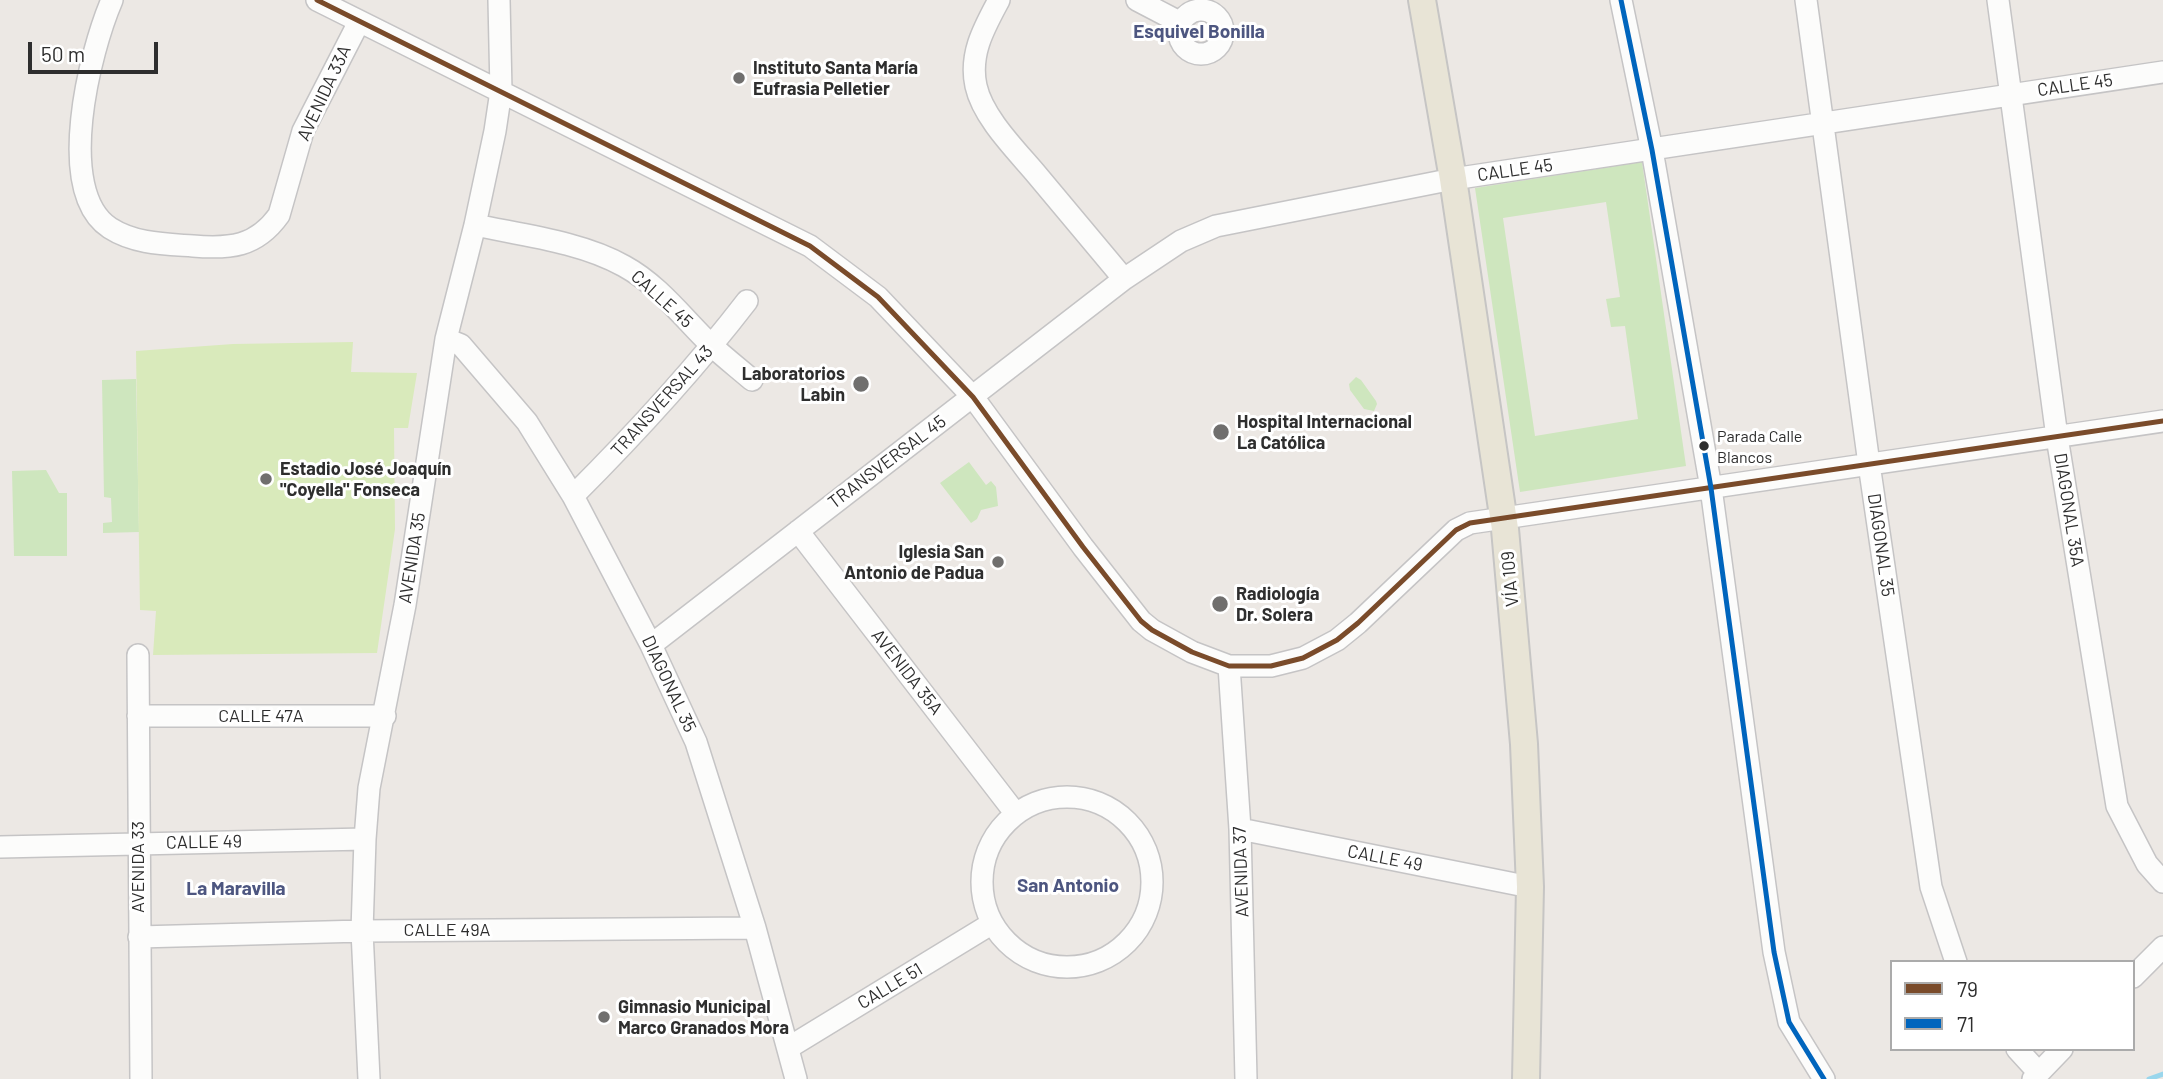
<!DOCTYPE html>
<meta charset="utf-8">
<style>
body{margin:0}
#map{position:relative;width:2163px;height:1079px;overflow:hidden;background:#ece8e4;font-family:Barlow,sans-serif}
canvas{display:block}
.legend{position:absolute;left:1890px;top:960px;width:245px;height:91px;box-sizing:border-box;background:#fff;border:2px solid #ababab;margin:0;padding:9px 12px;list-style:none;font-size:21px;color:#2e2e2e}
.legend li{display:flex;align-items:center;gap:14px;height:35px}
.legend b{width:35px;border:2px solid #ababab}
.scale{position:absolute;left:28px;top:42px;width:130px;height:32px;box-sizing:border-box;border:4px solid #2e2e2e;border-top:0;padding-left:9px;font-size:21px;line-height:24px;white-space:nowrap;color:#2e2e2e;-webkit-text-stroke:5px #fff;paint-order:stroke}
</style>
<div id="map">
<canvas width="2163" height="1079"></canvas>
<ul class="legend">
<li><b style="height:9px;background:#7a4b2a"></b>79</li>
<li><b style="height:9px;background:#0065bd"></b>71</li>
</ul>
<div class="scale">50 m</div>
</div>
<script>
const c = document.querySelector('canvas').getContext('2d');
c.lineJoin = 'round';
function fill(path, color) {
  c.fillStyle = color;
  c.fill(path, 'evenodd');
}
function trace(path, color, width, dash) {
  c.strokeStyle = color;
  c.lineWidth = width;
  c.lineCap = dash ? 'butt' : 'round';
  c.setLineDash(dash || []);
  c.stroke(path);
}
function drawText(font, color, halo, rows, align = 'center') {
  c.font = font + ' Barlow,sans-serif';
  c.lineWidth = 6;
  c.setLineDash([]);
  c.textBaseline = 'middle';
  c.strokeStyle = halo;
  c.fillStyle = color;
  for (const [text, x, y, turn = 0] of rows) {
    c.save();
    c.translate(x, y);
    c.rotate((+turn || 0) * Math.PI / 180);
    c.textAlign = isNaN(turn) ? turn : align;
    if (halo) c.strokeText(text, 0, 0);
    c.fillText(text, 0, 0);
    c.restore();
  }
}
fill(new Path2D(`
 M1642,162L1686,466L1520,492L1475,188ZM1606,202L1620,297L1606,299L1611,327L1625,326L1638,419L1535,436L1503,218Z
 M1356,377L1361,380L1376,401L1377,404L1374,411L1364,409L1350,390L1349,384Z
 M136,379L139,532L103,533V523L112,522L111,498L104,497L102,380Z
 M969,462L986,485L991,481L996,487L998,506L981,510L977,519L971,523L940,483Z
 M46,470L59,493H67V556H14L12,471Z`), '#cee6be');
fill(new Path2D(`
 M353,342L351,372L417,373L408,428H394L395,529L377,653L153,655L156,611L140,610L136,351L233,344Z`), '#d9eabb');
trace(new Path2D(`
 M2149,1079L2163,1074`), '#99d6ec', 5);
const minor = new Path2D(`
 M112,0C90,51 54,191 110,228C135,244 165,244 193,246C230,249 256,247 279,215L303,131L359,22
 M317,0L810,246L878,297L973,397L1083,547L1141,621L1152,630L1192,652L1229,666H1271L1303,658L1337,640L1358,623L1456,530L1470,523L2163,421
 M999,0C984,28 969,54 976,86C983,118 1017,151 1037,175C1066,210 1095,244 1124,279L1181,241L1216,226L1453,179L2163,72
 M1137,0L1181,23
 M1621,0L1652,150L1711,488L1774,952L1789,1022L1824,1079
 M1806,0L1869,464L1931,887L1956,962
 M1998,0L2057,437L2117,806L2147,864L2163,882
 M1179 32a22 22 0 1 1 44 0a22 22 0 1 1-44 0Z
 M475,225C522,235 582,242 624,266C659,285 683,318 711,345C724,357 738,368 752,380
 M446,339L461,345L527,422L573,496L651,645L696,742L755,928L796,1079
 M573,496C635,434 694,370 747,301
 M798,531L1016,814
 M651,645L1124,279
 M138,655L141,1079
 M1229,666L1240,829L1246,1079
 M138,716H385
 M982 882a85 85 0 1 1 170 0a85 85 0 1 1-170 0Z
 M1240,829L1530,887
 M0,847L365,839
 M139,937L362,931L755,928
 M2133,977L2163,947
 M788,1048L991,924
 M2017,1049L2039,1073
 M369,1079L362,931L365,839L369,788L405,605L446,339L475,225L495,131L501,91L499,0
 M2033,1079L2062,1049`);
const major = new Path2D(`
 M1422,0L1453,179L1505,529L1524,744L1530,887L1526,1079`);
trace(minor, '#c5c4c5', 24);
trace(major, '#c6c5c4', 30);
trace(minor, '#fcfcfb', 21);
trace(major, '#e8e4d6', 26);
trace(new Path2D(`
 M317,0L810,246L878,297L973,397L1083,547L1141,621L1152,630L1192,652L1229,666H1271L1303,658L1337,640L1358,623L1456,530L1470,523L2163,421`), '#7a4b2a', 5);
trace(new Path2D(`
 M1621,0L1652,150L1711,488L1774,952L1789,1022L1824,1079`), '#0065bd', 5);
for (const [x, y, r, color] of [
 [739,78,7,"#706f6e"],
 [861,384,9,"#706f6e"],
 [1221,432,9,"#706f6e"],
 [1704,446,6,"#2e2e2e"],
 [266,479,7,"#706f6e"],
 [998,562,7,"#706f6e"],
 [1220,604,9,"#706f6e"],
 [604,1017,7,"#706f6e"]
]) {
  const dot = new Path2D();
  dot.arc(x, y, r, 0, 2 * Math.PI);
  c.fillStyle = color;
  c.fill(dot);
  trace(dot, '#fff', 2.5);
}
drawText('16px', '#2e2e2e', '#fff', [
 ["Parada Calle",1717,437],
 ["Blancos",1717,458]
], 'left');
drawText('bold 18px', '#2e2e2e', '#fff', [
 ["Instituto Santa María",753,68],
 ["Eufrasia Pelletier",753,89],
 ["Laboratorios",845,374,"right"],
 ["Labin",845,395,"right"],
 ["Hospital Internacional",1237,422],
 ["La Católica",1237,443],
 ["Estadio José Joaquín",280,469],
 ["\"Coyella\" Fonseca",280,490],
 ["Iglesia San",984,552,"right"],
 ["Antonio de Padua",984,573,"right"],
 ["Radiología",1236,594],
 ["Dr. Solera",1236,615],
 ["Gimnasio Municipal",618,1007],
 ["Marco Granados Mora",618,1028]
], 'left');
drawText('18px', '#2e2e2e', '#fff', [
 ["CALLE 45",2075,85,-8],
 ["AVENIDA 33A",324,93,-65],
 ["CALLE 45",1515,170,-8],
 ["CALLE 45",662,299,42],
 ["TRANSVERSAL 43",662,401,-48],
 ["TRANSVERSAL 45",887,462,-37],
 ["DIAGONAL 35A",2069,510,81],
 ["DIAGONAL 35",1881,545,82],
 ["AVENIDA 35",412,558,-81],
 ["VÍA 109",1510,579,-95],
 ["AVENIDA 35A",907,672,52],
 ["DIAGONAL 35",669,684,65],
 ["CALLE 47A",261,716],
 ["CALLE 49",204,842,-1],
 ["CALLE 49",1385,858,11],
 ["AVENIDA 33",138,867,-90],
 ["AVENIDA 37",1241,872,-92],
 ["CALLE 49A",447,930],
 ["CALLE 51",890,986,-31]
]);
drawText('bold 19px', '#4d5680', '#fff', [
 ["Esquivel Bonilla",1199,32],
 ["San Antonio",1068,886],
 ["La Maravilla",236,889]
]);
</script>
